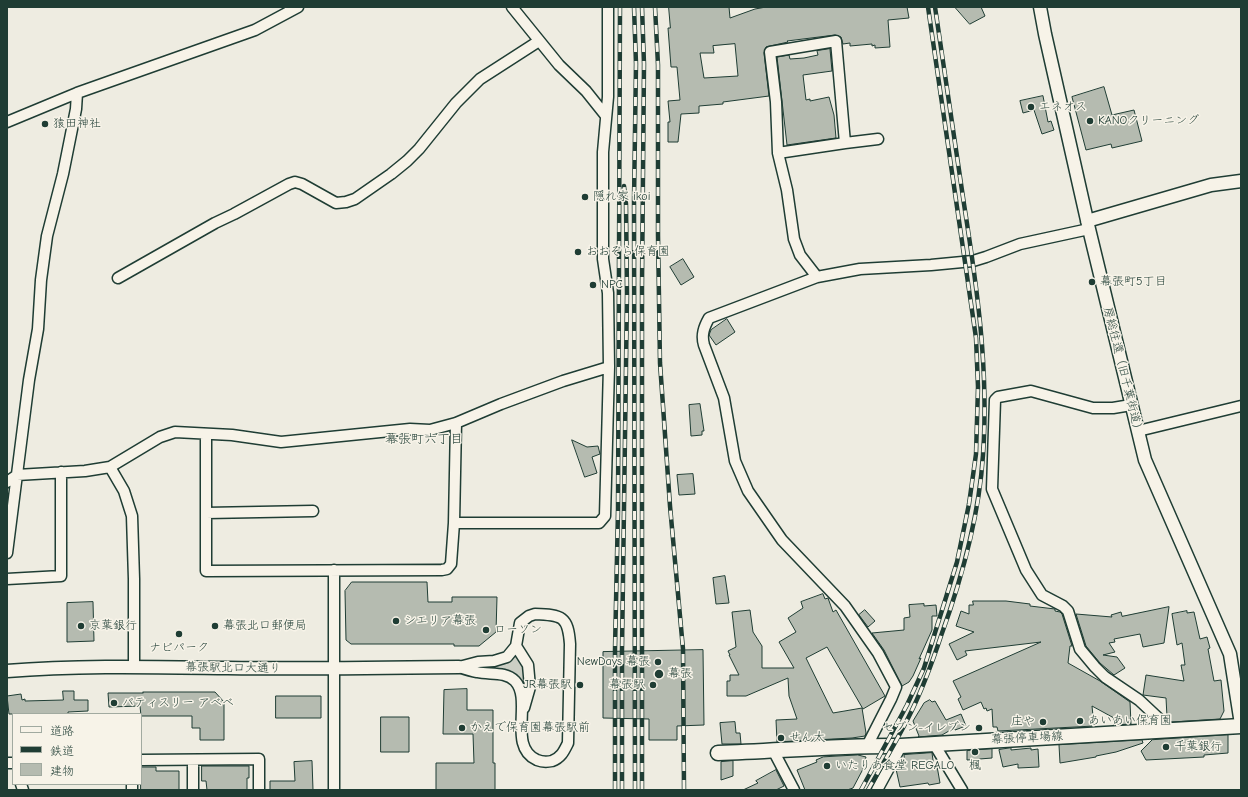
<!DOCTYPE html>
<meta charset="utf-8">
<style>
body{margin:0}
#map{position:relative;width:1248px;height:797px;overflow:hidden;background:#eeece1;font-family:"Comic Neue","Klee One",sans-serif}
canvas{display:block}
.frame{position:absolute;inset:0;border:8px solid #1f3d34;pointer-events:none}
.legend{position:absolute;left:12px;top:713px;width:130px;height:72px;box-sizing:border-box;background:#f7f3e8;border:1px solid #a1aaa0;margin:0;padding:5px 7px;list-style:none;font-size:12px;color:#1f3d34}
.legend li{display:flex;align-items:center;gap:8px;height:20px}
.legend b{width:20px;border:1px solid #a1aaa0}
</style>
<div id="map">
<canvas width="1248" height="797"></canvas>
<div class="frame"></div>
<ul class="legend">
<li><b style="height:5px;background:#f7f3e8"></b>道路</li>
<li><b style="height:5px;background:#1f3d34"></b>鉄道</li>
<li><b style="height:11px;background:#b5bbb0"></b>建物</li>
</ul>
</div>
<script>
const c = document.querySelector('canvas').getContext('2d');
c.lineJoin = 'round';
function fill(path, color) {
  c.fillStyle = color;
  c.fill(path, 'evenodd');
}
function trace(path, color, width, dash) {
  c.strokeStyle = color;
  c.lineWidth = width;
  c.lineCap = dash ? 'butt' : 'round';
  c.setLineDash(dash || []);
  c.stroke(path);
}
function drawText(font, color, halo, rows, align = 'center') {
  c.font = font + ' "Comic Neue","Klee One",sans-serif';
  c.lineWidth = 3;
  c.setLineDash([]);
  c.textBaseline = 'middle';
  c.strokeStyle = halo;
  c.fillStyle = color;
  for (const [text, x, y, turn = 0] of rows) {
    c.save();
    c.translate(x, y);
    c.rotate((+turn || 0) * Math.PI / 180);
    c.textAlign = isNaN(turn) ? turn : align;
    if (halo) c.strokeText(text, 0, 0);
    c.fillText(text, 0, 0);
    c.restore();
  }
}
fill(new Path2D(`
 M513,655C525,661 524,672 524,684L522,686L475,669L476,665C494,665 499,668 513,655Z`), '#cccfc4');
const building = new Path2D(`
 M669,7H729L730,18L755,9L766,7H907L909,18L888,20L890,47L875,48V45L872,46V44L850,46V43L843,44L841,37L835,35L787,41L788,42L766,47L764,53L769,96L723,102V104L699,106V113L681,114L678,142H668V122H670L668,101L680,100L677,67H671L668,28H670ZM735,44L738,76L704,78L700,53H714L713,46Z
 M955,7H981L985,16L970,24Z
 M830,49L832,71L803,75L806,100L810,99V101L829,97L834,115L836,138L787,145L777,57L789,55L790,59L804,58L818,55L817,51Z
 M1104,87L1112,115L1134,110L1142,141L1112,148L1111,144L1086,150L1072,97Z
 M1043,96L1048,122L1051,121L1054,130L1042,134L1034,110L1023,113L1020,101Z
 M683,259L694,277L681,285L670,267Z
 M727,319L735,332L716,345L709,335L711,330Z
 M700,404L704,431H702V435L691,436L689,405Z
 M572,440L587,447L598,446L600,454L592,457L597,473L585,477Z
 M693,474L695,494L679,495L677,475Z
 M725,576L729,603L716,604L713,578Z
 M352,582H427L428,602H452V597H497L496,632L479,646H454V644H351L346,640L345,591Z
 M823,594L825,599L828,598L833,612L836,610L885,696L863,709L827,647L806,658L833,713L862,708L866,733L865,736L852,738L777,742L776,720L797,719L789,696L788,678L746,696H727V681H730V675H739L729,655H730L728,651L736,647L732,612L750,610L753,632L762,646V668H794L779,642L796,632L788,618L803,608L801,602Z
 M973,601H1006L1030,604V606L1055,609V611L1060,612L1062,614L1072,646H1070L1068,663L1100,681L1130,702L1131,724L1114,725V718L1092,706L1094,726L998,731L997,727H993L992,709L987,711L986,708L984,709L981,702L963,710L958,699L961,697L953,681L1041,642L965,651L967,655L957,660L949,644L974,632L956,626L961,611L969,614V605H973Z
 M93,602L94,641L67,642V603Z
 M924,604V606L936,605L937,616H932V630L919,659L921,658L913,676L909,682L902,686L884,650L872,633L904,630V618L910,617L909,605Z
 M1169,607L1164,643L1143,647L1140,634L1114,639L1115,642L1109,643L1115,652L1103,655L1117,657L1125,668L1114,675L1100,663L1086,646L1076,614L1112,617L1111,615L1121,612L1122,616Z
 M865,610L875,621L868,627L859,615Z
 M1187,611V613L1194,612L1200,639L1207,637L1210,648L1208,649L1214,681L1221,680L1224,711L1220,719L1172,722L1167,717L1166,698L1143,695L1146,675L1184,681L1181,665H1185L1182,643L1177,645L1172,614Z
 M703,650L704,725L677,726V740H649V719L603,718V652Z
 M467,689V710H493V763H495V790H436V763H474L473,734H443L444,690Z
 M63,691H74V700H88V711L68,712V714H9L7,696L21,694L22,700L25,699V701L63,700Z
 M143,692H215L224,702V740H200V728H192V716H141L140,706L109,707L108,693H143Z
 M276,696H321V718H276Z
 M930,700L932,702L935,701L946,720L961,714L966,726L955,730L954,728L942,735L918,737L919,736L913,721L924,703Z
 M381,717H409V752H381Z
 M735,722L736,733H740L741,744H722L720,723Z
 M1228,735V753L1204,755V757L1146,760L1141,751L1152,740Z
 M1142,740L1143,743L1116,752L1096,756V757L1060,763L1059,745Z
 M1011,748V750L1031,748V750L1038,749L1039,767L1018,768V764L1003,767L999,750Z
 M992,749V758L967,760V751Z
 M932,753L934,767L937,766L940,783L929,785L928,783L900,787L896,769L897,766L905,765L904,755Z
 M858,755L866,757L863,769L853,788L847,790H805L797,770L817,762L816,760L823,757Z
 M312,761L313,790H270V781H295L294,762Z
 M733,761V776L721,780V762Z
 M202,766H249V778H247V790H207L206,781H202Z
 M141,767H156V771H179V790H141Z
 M776,770L784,786L776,790H743L758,783L756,781Z`);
fill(building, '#b5bbb0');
trace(building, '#1f3d34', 1);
const minor = new Path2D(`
 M512,7L559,65L586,91L606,116
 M7,122L77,93L255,30L298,7
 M845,143L878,139
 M778,153L845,143L836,41L770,52L776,102L778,153L787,190L794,239L800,255L817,277
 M118,278L215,223L234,214L289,184L295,182L302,184L336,203L346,202L355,199L391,174L407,161L419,149L456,103L480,79L539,41
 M1131,405L1113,408H1093L1031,391L998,397L995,400L992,489L1026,570L1042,595L1063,606L1068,611L1080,649L1095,667L1105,677L1139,700L1170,729
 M456,423L454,523H599L605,516L609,367L608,293L603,259V152L608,97V7
 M1138,431L1241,406
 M206,434V571L442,570L447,569L451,564L454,523
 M110,467L124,491L132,516L134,579V667
 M7,482L17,475L85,471L110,467L160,437L175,432L232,435L281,442L410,429L430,430L456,423L501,404L563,381L609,367
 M206,513L313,511
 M7,553L29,380L38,329L41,280L47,236L63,174L76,109L77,93
 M7,579L61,576V472
 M535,614C562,615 568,616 570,644L568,743C564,751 561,758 552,761C547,762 542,762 537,760C507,747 533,700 515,681C505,671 490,675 477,672C471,671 465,669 459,667L478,662L494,661L507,657L516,646L520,623L529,616Z
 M516,646L528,665L530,687L524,708
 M934,744L962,790
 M867,746L891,699L896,687L878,653L845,606L782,540L748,491L735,461L724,398L704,345C701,335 704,327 709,318L817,277L860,269L931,265L973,261L986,257L1020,244L1089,229
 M774,752L794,790
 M141,760L259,759V790
 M193,760V790
 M7,763H13
 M21,784L23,790
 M132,784V790
 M334,790V570
 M877,790L901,746`);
const tertiary = new Path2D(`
 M1040,7L1045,34L1089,229L1145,460L1230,654L1241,724
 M1087,221L1211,185L1241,181
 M7,671C80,665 155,667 228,668C305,669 382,668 459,667`);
const secondary = new Path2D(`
 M718,753C779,751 840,745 901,746L1241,726`);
trace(minor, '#1f3d34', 13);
trace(tertiary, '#1f3d34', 15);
trace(secondary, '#1f3d34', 17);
trace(minor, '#f7f3e8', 10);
trace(tertiary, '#f7f3e8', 12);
trace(secondary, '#f7f3e8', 14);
const rail = new Path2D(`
 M634,7L636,64L634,200L635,790
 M642,7L644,64L642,284V790
 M655,7L658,65V235L660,363L670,506L683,649L684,790
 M615,790V649L618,510L620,7
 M622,790V650L627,294L626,204L624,186
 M861,790L907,705L924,668L957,562L969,504L976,454L978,387L976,338L928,7
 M868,790C883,763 900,736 913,708C924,685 933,660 941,636C962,578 979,517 983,455C989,370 977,287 964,204C954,138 945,73 935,7`);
trace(rail, '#1f3d34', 4.5);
trace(rail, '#f7f3e8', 3, [9]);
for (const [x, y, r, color] of [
 [1031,107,4,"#1f3d34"],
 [1090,121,4,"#1f3d34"],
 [45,124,4,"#1f3d34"],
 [585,197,4,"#1f3d34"],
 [578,252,4,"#1f3d34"],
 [1092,282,4,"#1f3d34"],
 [593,285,4,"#1f3d34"],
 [396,621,4,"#1f3d34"],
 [81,626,4,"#1f3d34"],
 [215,626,4,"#1f3d34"],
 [486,630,4,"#1f3d34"],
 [179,634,4,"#1f3d34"],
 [658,662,4,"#1f3d34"],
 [659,674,5,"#1f3d34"],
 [580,685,4,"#1f3d34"],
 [653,685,4,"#1f3d34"],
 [114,703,4,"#1f3d34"],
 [1080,721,4,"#1f3d34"],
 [1043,722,4,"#1f3d34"],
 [462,728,4,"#1f3d34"],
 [979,728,4,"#1f3d34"],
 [781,738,4,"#1f3d34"],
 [1166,747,4,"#1f3d34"],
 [975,752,4,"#1f3d34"],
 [827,766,4,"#1f3d34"]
]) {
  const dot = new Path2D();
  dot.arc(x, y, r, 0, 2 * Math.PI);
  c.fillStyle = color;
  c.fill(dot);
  trace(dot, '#f7f3e8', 1.5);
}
drawText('12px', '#1f3d34', '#f7f3e8', [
 ["エネオス",1039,107],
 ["KANOクリーニング",1098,121],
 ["猿田神社",53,124],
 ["隠れ家 ikoi",593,197],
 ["おおぞら保育園",586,252],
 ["幕張町5丁目",1100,282],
 ["NPC",601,285],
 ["シエリア幕張",404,621],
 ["京葉銀行",89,626],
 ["幕張北口郵便局",223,626],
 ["ローソン",494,630],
 ["ナビパーク",179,648,"center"],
 ["NewDays 幕張",650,662,"right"],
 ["幕張",668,674],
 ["JR幕張駅",572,685,"right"],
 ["幕張駅",645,685,"right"],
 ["パティスリー アベベ",122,703],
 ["あいあい保育園",1088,721],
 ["庄や",1035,722,"right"],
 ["かえで保育園幕張駅前",470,728],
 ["セブン-イレブン",971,728,"right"],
 ["せん太",789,738],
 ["千葉銀行",1174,747],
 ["いたりあ食堂 REGALO",835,766],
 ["楓",975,766,"center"]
], 'left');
drawText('12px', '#1f3d34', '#f7f3e8', [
 ["房総往還（旧千葉街道）",1123,371,76],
 ["幕張駅北口大通り",233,668,1],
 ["幕張停車場線",1027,738,-3]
]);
drawText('13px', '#1f3d34', '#f7f3e8', [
 ["幕張町六丁目",424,439]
]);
</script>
